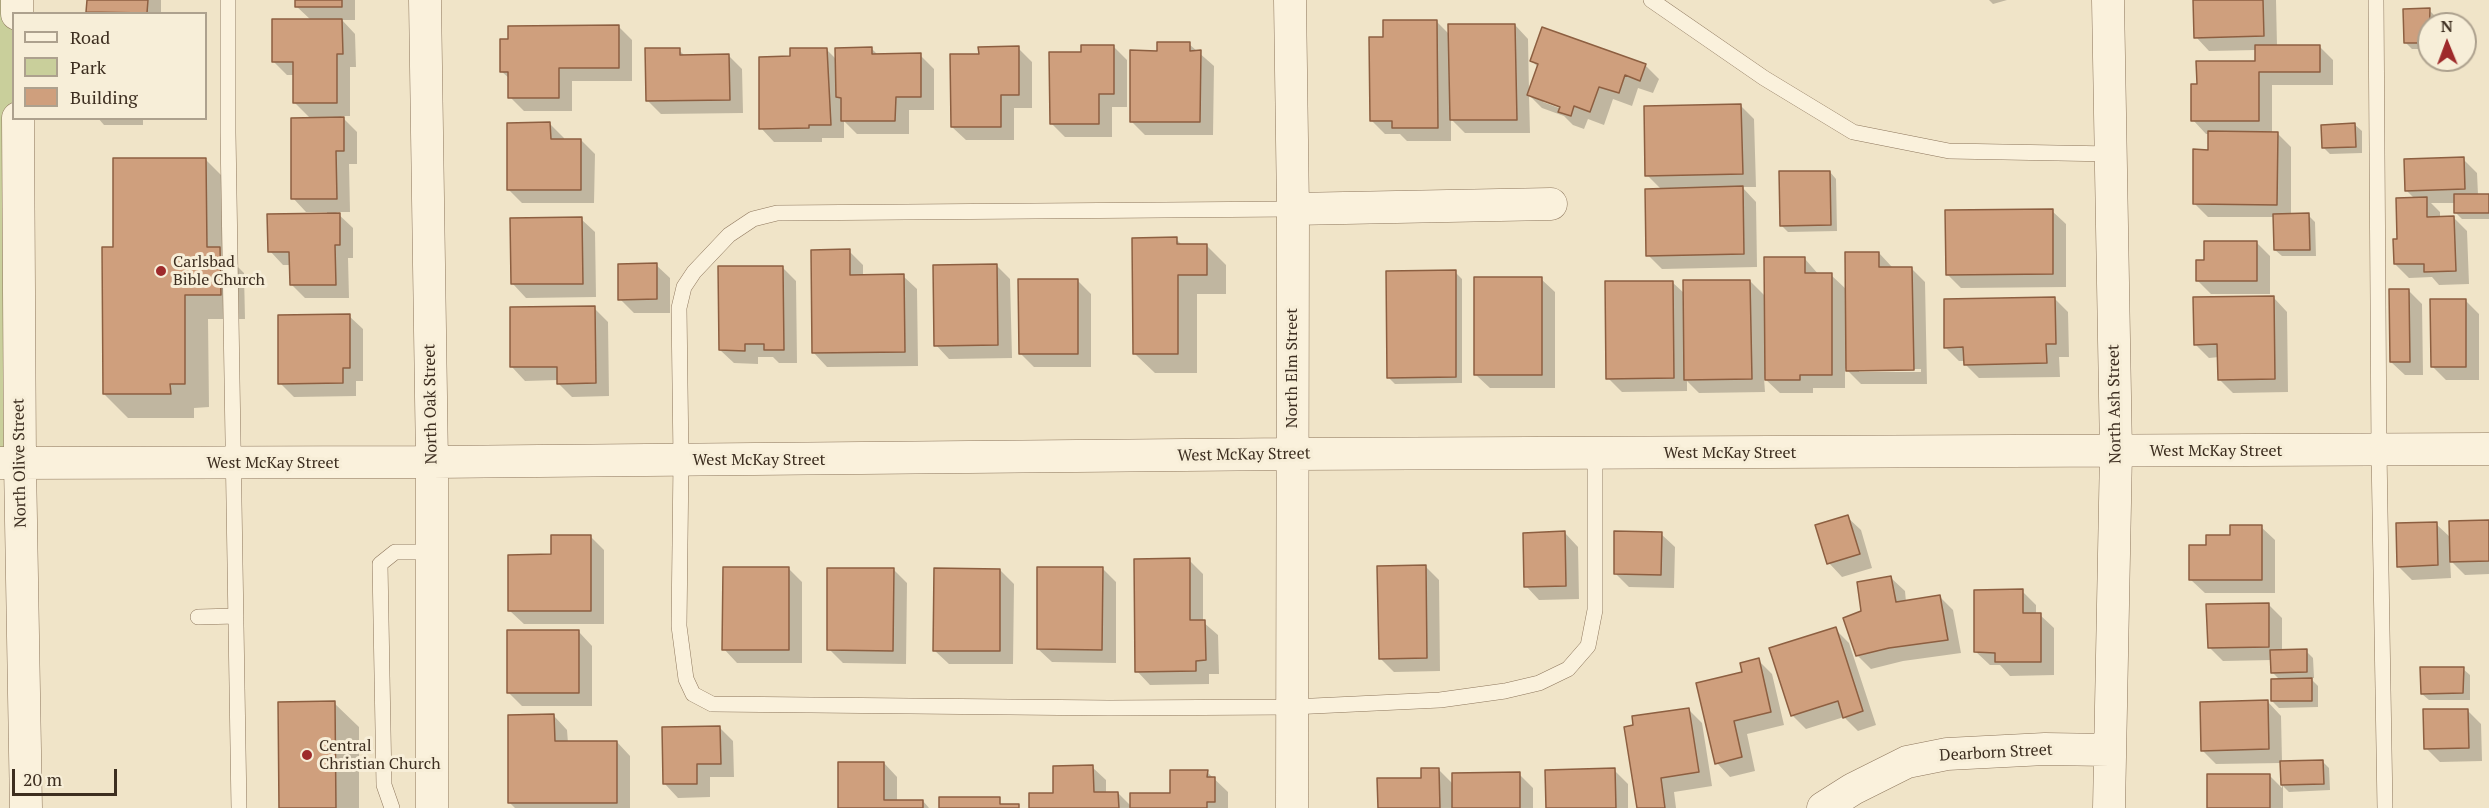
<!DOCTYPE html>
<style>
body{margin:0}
#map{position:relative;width:2489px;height:808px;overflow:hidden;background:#f0e4c8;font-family:"PT Serif",serif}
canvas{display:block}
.legend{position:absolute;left:12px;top:12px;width:195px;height:108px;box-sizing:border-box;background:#f7eed8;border:2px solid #ada18e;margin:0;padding:8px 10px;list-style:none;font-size:18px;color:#3d2e20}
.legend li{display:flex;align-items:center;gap:12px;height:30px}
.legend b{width:30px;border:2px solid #ada18e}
.north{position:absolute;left:2417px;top:12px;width:60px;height:60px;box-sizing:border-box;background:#f7eed8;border:2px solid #ada18e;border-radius:50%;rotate:359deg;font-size:16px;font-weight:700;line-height:24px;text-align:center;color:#3d2e20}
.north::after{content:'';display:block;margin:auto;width:21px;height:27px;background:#9e2a2b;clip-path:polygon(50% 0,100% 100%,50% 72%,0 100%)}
.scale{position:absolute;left:12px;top:769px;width:105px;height:27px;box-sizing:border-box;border:3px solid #3d2e20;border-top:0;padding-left:8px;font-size:18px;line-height:21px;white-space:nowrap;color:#3d2e20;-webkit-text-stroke:4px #f7eed8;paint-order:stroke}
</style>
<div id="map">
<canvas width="2489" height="808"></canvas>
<ul class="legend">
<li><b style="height:8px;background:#faf1dc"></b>Road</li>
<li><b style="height:16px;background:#c9cf9b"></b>Park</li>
<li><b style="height:16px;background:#cf9f7d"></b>Building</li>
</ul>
<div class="north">N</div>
<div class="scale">20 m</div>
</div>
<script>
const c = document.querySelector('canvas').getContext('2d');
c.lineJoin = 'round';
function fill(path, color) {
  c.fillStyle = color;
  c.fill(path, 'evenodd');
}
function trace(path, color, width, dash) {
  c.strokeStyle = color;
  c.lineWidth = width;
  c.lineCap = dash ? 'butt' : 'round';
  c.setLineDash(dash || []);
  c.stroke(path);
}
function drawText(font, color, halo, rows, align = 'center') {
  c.font = font + ' "PT Serif",serif';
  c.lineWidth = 6;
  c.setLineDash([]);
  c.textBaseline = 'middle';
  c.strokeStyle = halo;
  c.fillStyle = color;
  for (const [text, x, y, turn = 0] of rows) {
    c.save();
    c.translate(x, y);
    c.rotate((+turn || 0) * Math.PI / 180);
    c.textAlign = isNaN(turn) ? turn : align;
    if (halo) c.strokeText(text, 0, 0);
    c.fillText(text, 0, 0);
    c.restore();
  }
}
fill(new Path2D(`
 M0,0H17L14,14L20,463H0Z`), '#c9cf9b');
fill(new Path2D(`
 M88,0H161V14H90L88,11Z
 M296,0H355V20H342L355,34L356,67H350V116H341L357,132V164H349L350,212H336L353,228V258H348L349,298H305L291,284V265H283L270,251L327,215V212H306L293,198L311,119L294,102V75H287L273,61L311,20L296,6Z
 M1989,0H2007L1993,4Z
 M2195,0H2276L2277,46H2319L2333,60V85H2272V133L2278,134L2291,147V215H2308L2315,222L2316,256H2282L2275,250L2274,217H2208L2194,203L2210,151V134H2206L2193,120L2256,63V50L2209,51L2196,37Z
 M2429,10L2436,17V24H2429V49H2412L2405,42Z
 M1436,21L1450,35L1515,25L1528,39L1529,93L1539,68L1532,61L1645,65L1659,79L1653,93L1638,88L1632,106L1613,99L1604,125L1588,119L1584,129L1573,125L1564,116L1542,108L1529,95L1530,133H1465L1451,119V141H1407L1400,134H1385L1371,120L1385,39ZM1543,99L1568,108L1567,111L1543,102Z
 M618,26L632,40V81H572V111H524L510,97V79L501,71Z
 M1189,44L1214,66L1213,135H1145L1131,121L1158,52Z
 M1113,46L1127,60V107H1112V137H1065L1052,124L1082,54Z
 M1018,48L1032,62V108H1014V140H966L952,127L980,55Z
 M872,49L878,55H920L934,69V110H909V134H857L844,121V138H822V142H774L761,128L791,58L827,50L837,60Z
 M679,50L685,56L728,55L742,69L743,113L661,114L647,100Z
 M1741,106L1754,119L1756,187H1742L1756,202L1757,267L1662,269L1648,255L1662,190L1647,175Z
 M98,118H143V125H104Z
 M550,124L564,138V141L581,140L595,154L594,203H522L508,189Z
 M2355,125L2362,131V153L2330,154L2324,148Z
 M205,159L230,184V259L244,273L245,319H208L209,407L194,408V418H128L104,394L115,248Z
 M2463,159L2477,173L2478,195H2489V219H2462L2456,213V203H2431L2440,212V218H2454L2467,231L2469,284L2439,285L2432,277L2409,278L2395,264L2399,240L2415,199L2406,190Z
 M1830,172L1836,179L1837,231L1788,232L1781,225Z
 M2052,211L2066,224V287L1961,288L1947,274Z
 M581,219L595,232L596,297L526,298L513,284Z
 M1176,239L1183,246L1206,245L1226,265V294H1197V373H1155L1135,354Z
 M2256,242L2270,256V294H2211L2198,281Z
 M849,251L863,265V276H903L917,289L918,366L827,367L814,353Z
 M1879,253L1892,267L1912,269L1925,282L1927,384H1861L1845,368V388H1813V393H1780L1764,378L1765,392L1699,393L1687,381V391L1622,392L1608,378L1672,282L1685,294L1750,281L1766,297L1805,259L1819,275H1831L1847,290ZM1859,369H1921V372H1859Z
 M656,265L670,278V313H634L620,299Z
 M996,265L1010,279L1012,358L949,359L936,345Z
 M782,267L796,281L797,363H779L773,357H758V364L734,363L720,350Z
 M1455,272L1462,279V383L1395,384L1388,377Z
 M1541,279L1555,292V388H1490L1476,375Z
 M1077,280L1091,294V367H1034L1020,353Z
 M2408,290L2422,304L2423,375H2405L2391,362Z
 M2054,298L2068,312L2069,357H2059L2060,377L1979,378L1965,364V361H1959L1945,347Z
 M2274,298L2287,312L2288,392L2233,393L2219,379V357L2209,358L2195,344Z
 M2465,300L2479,314V380H2446L2432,366Z
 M594,308L608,322L609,396L572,397L558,383V380L525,381L512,367Z
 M349,316L363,329V381H356V396L294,397L280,383Z
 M1847,517L1861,530L1872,568L1842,577L1829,563Z
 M2489,522V574L2465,575L2450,560L2451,578L2412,580L2398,566L2436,524L2451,538Z
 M2261,527L2275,540V593H2205L2191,580L2231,536Z
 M1565,533L1578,547L1579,599L1539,600L1526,586Z
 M1661,534L1675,547L1674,588L1629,587L1616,574Z
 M590,536L604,550V624H524L510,611L553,556Z
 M1189,560L1203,574V622L1218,635L1219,674H1209V684L1150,685L1137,671Z
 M1425,566L1439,580L1440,671L1394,672L1380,658Z
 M1102,568L1116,582V663L1052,662L1038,649Z
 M789,569L802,582V663H737L724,649Z
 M893,569L907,583L906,664L843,663L829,649Z
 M1000,570L1014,584L1013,664H949L935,651Z
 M1891,578L1905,591L1906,602L1940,597L1953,610L1961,653L1903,661L1871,669L1857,655L1863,612Z
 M2022,591L2036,605V615H2040L2054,628V675L2010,676L2000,665H1990L1976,652Z
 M2268,604L2282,618V651H2306L2313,658L2314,678H2310L2318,686V707L2279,708L2272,701L2280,680L2272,672V660L2223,661L2209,647Z
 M1835,629L1849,643L1876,725L1858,731L1844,717L1806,729L1792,715Z
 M579,632L592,646V706H522L508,692Z
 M1758,660L1772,674L1784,725L1747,734L1755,771L1730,777L1717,763L1744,673Z
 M2463,669L2470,675V700H2429L2422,694Z
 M2268,702L2281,716L2282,762L2322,761L2329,768L2330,790L2289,792L2283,786V808H2208L2269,775L2282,788L2281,763L2216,764L2202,750Z
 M334,703L359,727V808H280Z
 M1688,709L1702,723L1712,786L1674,792L1676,808H1638Z
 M2467,710L2481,724L2482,761L2440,762L2426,748Z
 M554,716L567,730L568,743L617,742L630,756V808H515L509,802Z
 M719,727L733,741L734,777H710V797L678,798L665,784Z
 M884,763L897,777V801H923L929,808H839Z
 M1092,767L1106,780V793H1118L1132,807L1171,794L1207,772L1228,792V808H1030L1055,794Z
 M1439,770L1453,784L1519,774L1533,788V808H1379Z
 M1614,770L1628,784V808H1547Z`), '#0003');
const building = new Path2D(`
 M87,0H148L147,13L86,12Z
 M295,0H342V7H295Z
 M2193,0H2263L2264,36L2194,38Z
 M2430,8L2429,43H2404L2403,9Z
 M272,19H342L343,54H337V103H293V62H272Z
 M1383,20H1437L1438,128H1392V121H1370L1369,37H1383Z
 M1448,24H1515L1517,120H1450Z
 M619,25V68H559V98H508V72H500V39H508V26Z
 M1542,27L1646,64L1640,81L1625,75L1619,93L1599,87L1590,112L1574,106L1571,116L1558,112L1560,107L1527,95L1538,64L1530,61Z
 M1157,42H1190V51L1201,50L1200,122H1130V50L1157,51Z
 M1081,45H1114V94H1099V124H1050L1049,52H1081Z
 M2255,45H2320V72H2259V121H2191V84H2197L2196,61H2255Z
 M1019,46V95H1001V127H951L950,54H979L978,47Z
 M872,47V54L921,53V97H896L895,121H841V98L836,97L835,48Z
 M645,48H680V55L729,54L730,100L646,101Z
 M790,48H827L831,125H809V128L759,129V57L790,56Z
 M1741,104L1743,174L1645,176L1644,106Z
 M344,117V151H336L337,199H291V118Z
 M550,122L551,139H581V190H507V123Z
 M2355,123L2356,147L2322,148L2321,125Z
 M2208,131L2278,132L2277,205L2193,204V149L2208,150Z
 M2464,157L2465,189L2405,191L2404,159Z
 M113,158H206L207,247H220L221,295H185V384H170L171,394H103L102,247H113Z
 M1779,171H1830L1831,225L1780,226Z
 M1743,186L1744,254L1646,256L1645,189Z
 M2454,194H2489V213H2454Z
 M2427,197V217L2454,216L2456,271L2424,272V264H2394L2393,239H2397L2396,198Z
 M2053,209V274L1946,275L1945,210Z
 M340,213V245H335L336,285H290L289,252H268L267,214Z
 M2309,213L2310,250H2274L2273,214Z
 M582,217L583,284H511L510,218Z
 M1177,237V244H1207V275H1178V354H1133L1132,238Z
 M2204,241H2257V281H2196V260H2204Z
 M850,249V275L904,274L905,352L812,353L811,250Z
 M1845,252H1879V267H1912L1914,370L1846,371Z
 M1764,257H1805V273H1832V375H1800V380H1765Z
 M657,263V299L618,300V264Z
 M997,264L998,345L934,346L933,265Z
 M718,266H783L784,350H764V344H745V351L719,350Z
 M1456,270V377L1387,378L1386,271Z
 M1474,277H1542V375H1474Z
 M1018,279H1078V354H1019Z
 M1683,280H1750L1752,379L1684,380Z
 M1605,281H1673L1674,378L1606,379Z
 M2389,289H2409L2410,362H2390Z
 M2274,296L2275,379L2218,380L2217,344L2194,345L2193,297Z
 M2055,297L2056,344H2046L2047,363L1964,365L1963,347L1944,348V299Z
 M2430,299H2466V367H2431Z
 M595,306L596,383L557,384V367H510V307Z
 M350,314V368H343V383L278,384V315Z
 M1848,515L1860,554L1827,564L1815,525Z
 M2489,520V561L2450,562L2449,521Z
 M2437,522L2438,565L2397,567L2396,523Z
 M2230,525H2262V580H2189V545H2206V535H2230Z
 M1565,531L1566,586L1524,587L1523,533Z
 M1614,531L1662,532L1661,575L1614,574Z
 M551,535H591V611H508V555L551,554Z
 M1190,558V620H1205L1206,660L1196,661V671L1135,672L1134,559Z
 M1426,565L1427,658L1379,659L1377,566Z
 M723,567H789V650H722Z
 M1037,567H1103L1102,650L1037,649Z
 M827,568H894L893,651L827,650Z
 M934,568L1000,569V651H933Z
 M1891,576L1896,602L1940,595L1948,640L1889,648L1856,656L1843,618L1861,611L1857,582Z
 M2023,589V613H2041V662H1995V653L1974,652V590Z
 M2269,603V647L2208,648L2206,604Z
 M1836,627L1863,711L1843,718L1838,701L1791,716L1769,648Z
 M507,630H579V693H507Z
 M2307,649V672L2271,673L2270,650Z
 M1759,658L1771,712L1734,721L1742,757L1715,764L1696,683L1742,672L1740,663Z
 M2420,667H2464L2463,693L2421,694Z
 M2312,678V701H2271V679Z
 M2268,700L2269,749L2201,751L2200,702Z
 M335,701L336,808H279L278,702Z
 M1689,708L1699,772L1661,778L1665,808H1637L1624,727L1633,725L1632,716Z
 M2423,709H2468L2469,748L2424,749Z
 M554,714L555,741H617V803H508V715Z
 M720,726L721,764H697V784H663L662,727Z
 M2323,760L2324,784L2281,785L2280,761Z
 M838,762H884V800H923V808H838Z
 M1093,765L1094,792H1118L1119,808H1029V793H1053V766Z
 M1421,768H1439L1440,808H1378L1377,778H1421Z
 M1615,768L1616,808H1546L1545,770Z
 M1170,770H1208L1207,777H1215V802H1207V808H1130V793H1170Z
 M1520,772V808H1452V773Z
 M2207,774H2270V808H2207Z
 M939,797H1000V804H1019V808H939Z`);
fill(building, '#cf9f7d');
trace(building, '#8d5f41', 1.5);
const service = new Path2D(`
 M228,0V133L239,808
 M1651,0L1764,78L1853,132L1949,151L2112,154
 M2376,0L2379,451L2385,808
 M1293,209L777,213L753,219L729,235L694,272L684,287L679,308L681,460L679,626L686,679L693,694L712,704L1109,708L1292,707L1440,700L1505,691L1539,683L1568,669L1588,646L1595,610V454
 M198,617L236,616
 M392,808L384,785L380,564L395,552H432`);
const minor = new Path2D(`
 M17,0V14
 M425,0L432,462V808
 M1290,0L1293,209L1292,808
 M2108,0L2116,452L2109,808
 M18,118L20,463L26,808
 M1293,209L1551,204
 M0,463L432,462L1291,454L2489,449
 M1823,808L1853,789L1907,762L1947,754L2045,749L2109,750`);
trace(service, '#8d765c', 16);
trace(minor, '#8d765c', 33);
trace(service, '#faf1dc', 15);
trace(minor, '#faf1dc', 32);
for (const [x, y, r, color] of [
 [161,271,6,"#9e2a2b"],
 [307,755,6,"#9e2a2b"]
]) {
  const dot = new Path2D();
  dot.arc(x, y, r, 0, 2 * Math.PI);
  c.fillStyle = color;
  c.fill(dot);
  trace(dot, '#f7eed8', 2);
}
drawText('16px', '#3d2e20', '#f7eed8', [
 ["Carlsbad",173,262],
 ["Bible Church",173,280],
 ["Central",319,746],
 ["Christian Church",319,764]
], 'left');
drawText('16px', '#3d2e20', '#f7eed8', [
 ["North Elm Street",1292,368,-90],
 ["North Oak Street",431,404,-91],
 ["North Ash Street",2115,404,-91],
 ["West McKay Street",2216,451],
 ["West McKay Street",1730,453],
 ["West McKay Street",1244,455,-1],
 ["West McKay Street",759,460],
 ["North Olive Street",20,463,-91],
 ["West McKay Street",273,463],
 ["Dearborn Street",1996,753,-3]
]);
</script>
